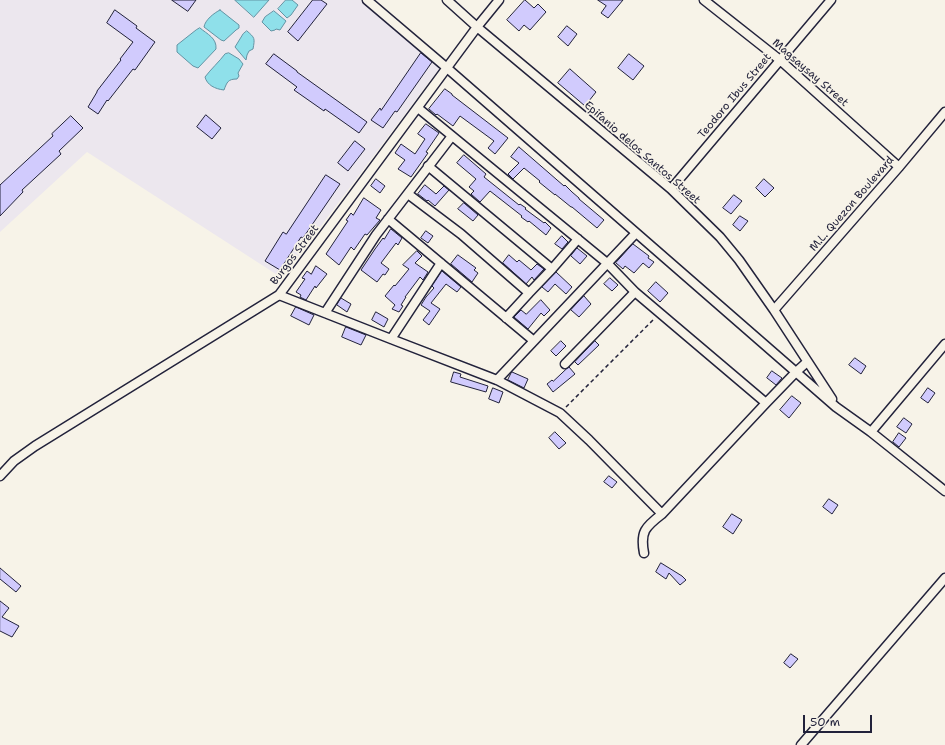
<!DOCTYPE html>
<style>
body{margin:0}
#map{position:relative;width:945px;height:745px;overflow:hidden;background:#f7f3e8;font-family:"Shantell Sans",sans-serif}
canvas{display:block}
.scale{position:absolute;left:803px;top:715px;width:69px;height:18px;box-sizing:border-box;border:2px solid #22223b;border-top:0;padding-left:5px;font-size:12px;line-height:14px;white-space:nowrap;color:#22223b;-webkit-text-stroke:3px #f7f3e8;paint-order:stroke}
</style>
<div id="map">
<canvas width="945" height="745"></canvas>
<div class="scale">50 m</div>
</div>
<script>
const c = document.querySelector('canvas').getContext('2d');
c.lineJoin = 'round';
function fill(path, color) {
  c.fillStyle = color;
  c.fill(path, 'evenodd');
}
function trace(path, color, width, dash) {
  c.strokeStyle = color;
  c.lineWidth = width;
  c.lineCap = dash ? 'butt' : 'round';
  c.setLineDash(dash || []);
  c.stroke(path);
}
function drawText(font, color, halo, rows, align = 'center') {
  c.font = font + ' "Shantell Sans",sans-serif';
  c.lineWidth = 3.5;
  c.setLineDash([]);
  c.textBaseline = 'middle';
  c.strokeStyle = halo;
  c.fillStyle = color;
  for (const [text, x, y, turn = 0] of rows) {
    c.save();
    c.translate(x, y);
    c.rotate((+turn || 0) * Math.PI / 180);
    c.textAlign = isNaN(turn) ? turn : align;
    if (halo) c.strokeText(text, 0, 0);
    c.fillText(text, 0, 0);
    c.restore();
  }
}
fill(new Path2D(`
 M0,0H361L441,66L282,278L87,152L0,232Z`), '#ece7ee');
const water = new Path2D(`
 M235,0H269L254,17Z
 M286,0H292L298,5L291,15L287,18L278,9Z
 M220,10L239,25V28L236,30L224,41L221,40L204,27C205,20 214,13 220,10Z
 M274,11L286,21L280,30L276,29L275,30L271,31L262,22L265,17Z
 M200,28C207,34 217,38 216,49L198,68L193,66L177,52V45L196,30Z
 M247,31C255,38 255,38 253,49L249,51L247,55L246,60L235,47L243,34Z
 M229,53L239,59L243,64L238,73L239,76L237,79C228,79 227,82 224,90C215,89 207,85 205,77C211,69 219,62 225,54Z`);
fill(water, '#8fe0ea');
trace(water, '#6394a4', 1);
const building = new Path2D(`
 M172,0H196L188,11Z
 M313,0H321L327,4L298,41L288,32Z
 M525,0L534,8L538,4L546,12L530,30L524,25L519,31L507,20Z
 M598,0H623L608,18L601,13L606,6Z
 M115,10L137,26L136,28L155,42L135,70L133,69L108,101L107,100L98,114L88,107L97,92V91L121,60L120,59L133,42L107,23Z
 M567,26L577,34L568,46L558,37Z
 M421,53L432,62L397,112L395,111L383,128L371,120L380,108L381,110Z
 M274,54L297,71V72L367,122L359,133L325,109L324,111L294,90L297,87L266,64Z
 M629,54L644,66L633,80L618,68Z
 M570,69L596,92L585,106L558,83Z
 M445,89L452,94V95L508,138L495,154L488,148L494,141L460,116L453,126L437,114L436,115L429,109Z
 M206,115L221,128L212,139L197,127Z
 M71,116L83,128L59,151L61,154L22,190L23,192L0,216V185L53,136L52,134Z
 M426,124L439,133L426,152L428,153L411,177L398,169L405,160L395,153L401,144L415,154L425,139L418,134Z
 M355,141L365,149L348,171L338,163Z
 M519,147L564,186L565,185L572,192L579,198V199L604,220L597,228L572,207H571L555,194V195L539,182L540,181L524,168L513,179L508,174L519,163L511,157Z
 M464,155L486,174L484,177L519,205L520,204L526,208L525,209L544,223L545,222L551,228L546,235L529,221L528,222L521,217L522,216L490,191L480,202L471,194L474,191L469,187L476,179L457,163Z
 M326,175L340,184L303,238L301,237L280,270L265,261L283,232L286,234Z
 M376,179L385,186L380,193L371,186Z
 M764,179L774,188L765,197L756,188Z
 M425,185L436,194L444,186L449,190L435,206L428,200L427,201L418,194Z
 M734,195L742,201L731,214L723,208Z
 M364,198L381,210L376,218L380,220L367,235L365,234L354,250L351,247L339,265L326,254L348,221L346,220L351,213L353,215Z
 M464,203L478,215L473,221L458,209Z
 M740,216L748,221L740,231L733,225Z
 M391,229L402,238L398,245L396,243L381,263L389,269L385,275L383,274L377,282L361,270L375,249L383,238L384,239Z
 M426,231L433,236L428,243L421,238Z
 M562,236L568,242L562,249L555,244Z
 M633,244L649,256L648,258L654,262L649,268L643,263L634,273L625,266L623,269L616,263Z
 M577,248L587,256L580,264L571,256Z
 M417,251L422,256L415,263L428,272L423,280L420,277L405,297H406L401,305L403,306L399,312L392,309L395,305L385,296L394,285L395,286L409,269L403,265Z
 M458,255L476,268L474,270L478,273L472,282L451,264Z
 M509,255L517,262L519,260L531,270L537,264L544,269L534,280L532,277L526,284L503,263Z
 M316,266L327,274L316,288L315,286L306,300L300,297L301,295L296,292L305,279L302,278L307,271L311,274Z
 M442,271L461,287L457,292L446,284L431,303L440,309L429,325L423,320L430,311L421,305L426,297L434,288L432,286Z
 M556,272L572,287L566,294L555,284L548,292L542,287Z
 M610,278L618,285L612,291L604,284Z
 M656,282L668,293L660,302L648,291Z
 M584,296L591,304L579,317L571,310Z
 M341,298L351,304L347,312L337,305Z
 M541,300L550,310L544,316L541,313L528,329L514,317L521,310L526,314Z
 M296,307L314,315L309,325L291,316Z
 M376,312L388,319L384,327L372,320Z
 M346,327L366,335L361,345L342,337Z
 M561,341L566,346L556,356L551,351Z
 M595,341L599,345L578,365L575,362Z
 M855,358L866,366L861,374L849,365Z
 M569,367L575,374L553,392L547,384L552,380L553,381Z
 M772,371L782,378L776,385L767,378Z
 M454,372L461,374L460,377L488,386L486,392L451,382Z
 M512,372L528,379L524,388L508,380Z
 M493,388L503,392L499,403L489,399Z
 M928,388L935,393L928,403L921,398Z
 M792,396L801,403L789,418L780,410Z
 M904,418L912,424L906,433L897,427Z
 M555,432L566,443L559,449L549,438Z
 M899,433L906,438L899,447L893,442Z
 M609,476L617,482L612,488L604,482Z
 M829,499L838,505L832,514L823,507Z
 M732,514L742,520L733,534L723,527Z
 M661,563L682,576L686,580L680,585L669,573L666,579L656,572Z
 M0,568L21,586L16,592L0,579Z
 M0,601L9,608L2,617L19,626L12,637L0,631Z
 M791,654L798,659L790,668L784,663Z`);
fill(building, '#d1cbfd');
trace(building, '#22223b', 1);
const minor = new Path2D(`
 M367,0L447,68L836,407L871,432L945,491
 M447,0L477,27L671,189L720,237L739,260L774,310L832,399
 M704,0L780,60L899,167
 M418,108L607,263L635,292L766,403
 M428,166L552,269L529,293
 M671,189L831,0
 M408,194L461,234L529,293L506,318
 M388,219L534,341
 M552,269L578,239
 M279,295L391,339L497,380L560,413L589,440L662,514
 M774,310L899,167L945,112
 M325,313L376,235L452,136
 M391,339L441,263
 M565,364L635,292
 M497,380L636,233
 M871,432L945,344
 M0,476L14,461L35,446L279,295L477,27L499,0
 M644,553C640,532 645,527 662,514L766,403L796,372L807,362
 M801,745L945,578`);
trace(minor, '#22223b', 11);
trace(new Path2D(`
 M566,407L654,319`), '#22223b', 1.5, [4, 3]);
trace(minor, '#f7f3e8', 8);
drawText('11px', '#22223b', '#f7f3e8', [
 ["Magsaysay Street",810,73,41],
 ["Teodoro Ibus Street",735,96,-50],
 ["Epifanio delos Santos Street",642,153,41],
 ["M.L. Quezon Boulevard",852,204,-49],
 ["Burgos Street",295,255,-53]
]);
</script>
